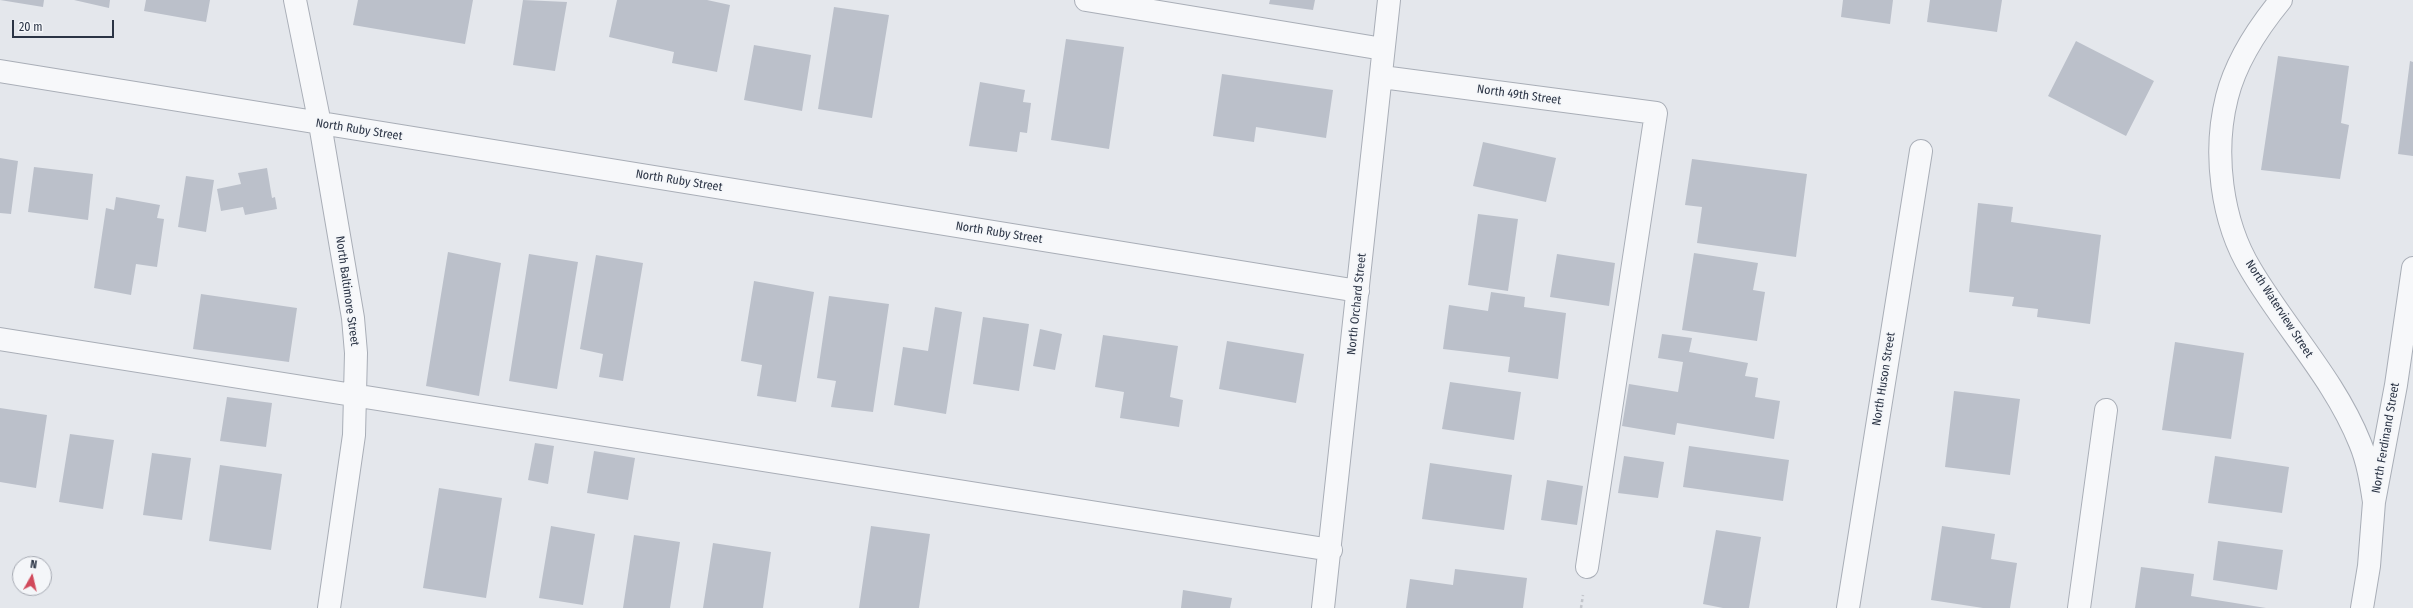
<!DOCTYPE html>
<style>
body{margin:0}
#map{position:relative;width:2413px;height:608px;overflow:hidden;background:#e4e7ec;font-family:"Fira Sans Condensed",sans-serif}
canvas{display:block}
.north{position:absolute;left:12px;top:556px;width:40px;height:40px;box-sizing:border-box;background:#f4f6f9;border:1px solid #a4a8b1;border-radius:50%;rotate:8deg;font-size:11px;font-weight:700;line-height:16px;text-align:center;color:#2b3445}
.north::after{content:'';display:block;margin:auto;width:14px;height:18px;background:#d1495b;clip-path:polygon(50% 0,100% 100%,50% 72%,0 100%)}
.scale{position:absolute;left:12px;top:20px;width:102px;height:18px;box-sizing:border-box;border:2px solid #2b3445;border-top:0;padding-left:5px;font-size:12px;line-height:14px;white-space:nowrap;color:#2b3445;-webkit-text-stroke:3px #f4f6f9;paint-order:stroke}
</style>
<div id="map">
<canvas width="2413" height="608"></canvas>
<div class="north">N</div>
<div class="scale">20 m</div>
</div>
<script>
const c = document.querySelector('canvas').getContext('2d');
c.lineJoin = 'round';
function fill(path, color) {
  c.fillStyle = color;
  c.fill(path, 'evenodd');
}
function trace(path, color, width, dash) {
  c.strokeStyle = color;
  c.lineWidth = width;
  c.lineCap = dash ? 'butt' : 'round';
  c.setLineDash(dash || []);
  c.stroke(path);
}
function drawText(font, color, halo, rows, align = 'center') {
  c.font = font + ' "Fira Sans Condensed",sans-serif';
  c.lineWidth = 3.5;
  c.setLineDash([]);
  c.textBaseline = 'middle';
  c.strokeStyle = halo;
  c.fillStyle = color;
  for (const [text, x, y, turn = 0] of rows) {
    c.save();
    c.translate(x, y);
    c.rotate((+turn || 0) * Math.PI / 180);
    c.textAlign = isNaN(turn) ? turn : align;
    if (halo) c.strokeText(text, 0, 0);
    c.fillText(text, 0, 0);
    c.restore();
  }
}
fill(new Path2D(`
 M0,0H44L43,7Z
 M74,0H110L109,8Z
 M146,0H210L206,22L144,11Z
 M358,0H473L465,44L353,25Z
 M523,0L567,2L555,71L513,65Z
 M617,0H707L730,5L717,72L672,63L674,52L609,37Z
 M1270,0H1315L1313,10L1269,4Z
 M1843,0H1893L1890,24L1841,17Z
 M1930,0H2002L1997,32L1927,22Z
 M834,7L889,15L872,118L818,109Z
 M1066,39L1124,47L1109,149L1051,140Z
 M2076,41L2154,81L2126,136L2048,96Z
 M754,45L811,55L802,111L744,100Z
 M2278,56L2349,66L2341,123L2349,125L2340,179L2261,170Z
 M2410,61L2413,62V156L2398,154Z
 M1222,74L1333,90L1326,138L1256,127L1254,142L1213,136Z
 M980,82L1025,90L1023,102L1031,103L1027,133L1020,132L1017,152L969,146Z
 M1483,142L1556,158L1546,202L1473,186Z
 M0,158L18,161L11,214L0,213Z
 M1692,159L1807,174L1796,257L1697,243L1702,207L1685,205Z
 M34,167L93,174L88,220L28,212Z
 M267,168L272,198L275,197L277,209L245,215L243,207L221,211L217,189L241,184L238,173Z
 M186,176L214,180L206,232L178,227Z
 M116,197L160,205L157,218L164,219L157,267L136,264L131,295L94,288L106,208L114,210Z
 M1978,203L2013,207L2011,222L2101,235L2090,324L2037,317L2038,309L2012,306L2014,297L1969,292Z
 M1478,214L1518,219L1508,291L1468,285Z
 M448,252L501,263L479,396L426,386Z
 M1694,253L1758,263L1753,290L1765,292L1757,341L1682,330Z
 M529,254L578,262L557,389L509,381Z
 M1557,254L1615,263L1609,306L1550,297Z
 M596,255L643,263L623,381L599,377L603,354L580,349Z
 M754,281L814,292L796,402L757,396L762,365L741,361Z
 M1491,292L1525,297L1524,307L1566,313L1558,379L1508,372L1510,357L1443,349L1449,305L1488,311Z
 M201,294L297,308L289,362L193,349Z
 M829,296L889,304L873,412L831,407L836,381L817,378Z
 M935,307L962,312L946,414L894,405L903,347L928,351Z
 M983,317L1029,324L1019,391L973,384Z
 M1040,329L1062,334L1055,370L1033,366Z
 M1662,334L1692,338L1689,352L1748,363L1745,376L1758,378L1755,397L1780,401L1774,439L1677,423L1675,435L1622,426L1629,384L1678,392L1683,362L1658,358Z
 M1103,335L1178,346L1170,397L1183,400L1179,427L1120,418L1124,392L1095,387Z
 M1227,341L1304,354L1296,403L1219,389Z
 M2175,342L2244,353L2231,439L2162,430Z
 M1450,382L1521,392L1514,440L1442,429Z
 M1954,391L2020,399L2010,475L1945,467Z
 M227,397L272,403L266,447L220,441Z
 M0,408L47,415L36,488L0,482Z
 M70,434L114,440L103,509L59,502Z
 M535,443L554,446L548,484L528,480Z
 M1689,446L1789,460L1783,501L1683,487Z
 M594,451L635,458L628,500L587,493Z
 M152,453L191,458L182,520L143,515Z
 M1624,456L1664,462L1658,498L1618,493Z
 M2215,456L2289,467L2282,513L2208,503Z
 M1430,463L1512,475L1504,530L1422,519Z
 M220,465L282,474L271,550L209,541Z
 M1547,480L1583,486L1577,525L1541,520Z
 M439,488L502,498L486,598L423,588Z
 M551,526L595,534L583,605L539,598Z
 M871,526L930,534L919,608H859Z
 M1942,526L1995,534L1991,559L2017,563L2010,608H1983L1931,600Z
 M1716,530L1761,537L1749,608H1723L1703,604Z
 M634,535L680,542L670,608H623Z
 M2218,541L2283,550L2277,590L2213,580Z
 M713,543L771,552L763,608H703Z
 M2141,567L2194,574L2191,596L2266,608H2135Z
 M1455,569L1527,578L1523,608H1406L1410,579L1453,585Z
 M1183,590L1232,598L1230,608H1181Z`), '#bbc0ca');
const minor = new Path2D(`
 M295,0L320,124L353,318L356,353L354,435L329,608
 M1086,0L1383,49
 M2281,0C2258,28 2236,61 2227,97C2213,152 2221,221 2251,270C2286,329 2335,380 2360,443C2368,462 2371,482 2374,502
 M0,71L1358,291
 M1382,77L1656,113L1587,567
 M0,339L1331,550
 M1323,608L1389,0
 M1848,608L1921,151
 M2079,608L2106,410
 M2362,608L2369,566L2374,502L2396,385L2413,268`);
trace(minor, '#a9aeb7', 24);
trace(new Path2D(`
 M1581,608L1583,595`), '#c2c5cb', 2.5, [3, 3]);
trace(minor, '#f7f8fa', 22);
drawText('12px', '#2b3445', '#f4f6f9', [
 ["North 49th Street",1519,95,8],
 ["North Ruby Street",359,130,9],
 ["North Ruby Street",679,181,9],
 ["North Ruby Street",999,233,9],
 ["North Baltimore Street",347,291,82],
 ["North Orchard Street",1357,304,-84],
 ["North Waterview Street",2279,309,57],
 ["North Huson Street",1884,379,-81],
 ["North Ferdinand Street",2386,438,-80]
]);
</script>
